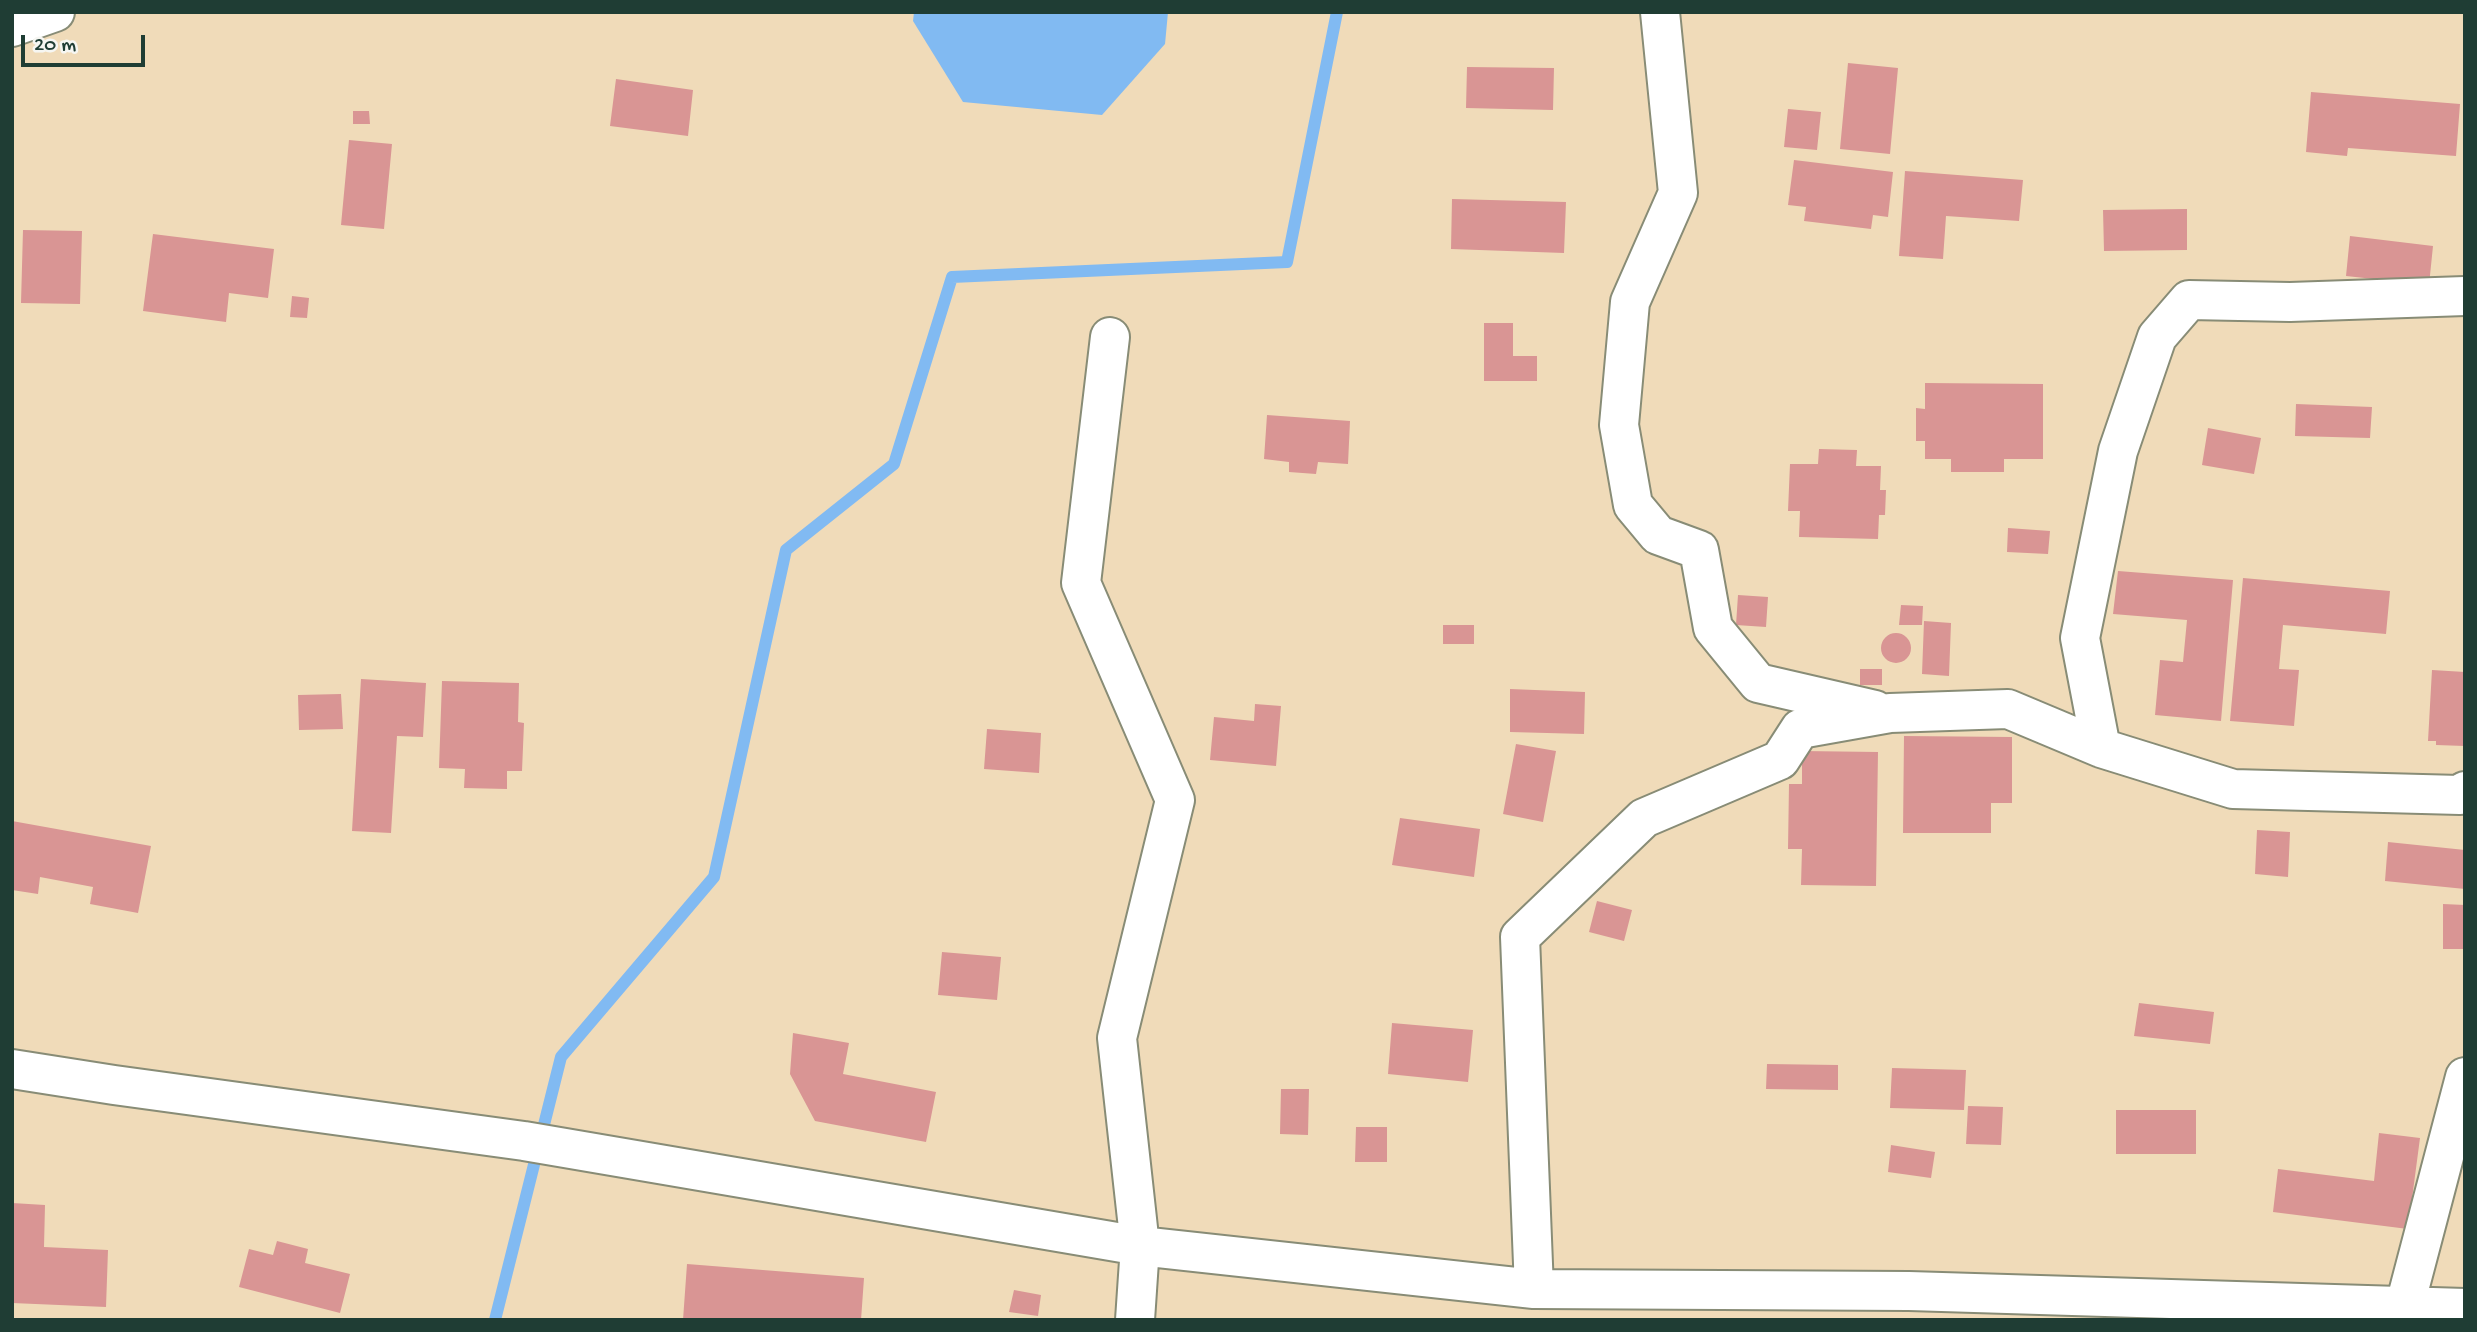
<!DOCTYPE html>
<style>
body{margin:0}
#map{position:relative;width:2477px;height:1332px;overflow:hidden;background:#f0dbb9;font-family:"Gochi Hand",sans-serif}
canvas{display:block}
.frame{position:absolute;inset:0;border:14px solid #1f3d34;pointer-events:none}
.scale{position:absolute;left:21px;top:35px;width:124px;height:32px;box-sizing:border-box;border:4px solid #1f3d34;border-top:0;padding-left:9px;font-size:21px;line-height:24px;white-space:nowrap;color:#1f3d34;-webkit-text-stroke:5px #f6f6f2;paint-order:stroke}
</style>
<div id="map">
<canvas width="2477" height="1332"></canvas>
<div class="frame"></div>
<div class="scale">20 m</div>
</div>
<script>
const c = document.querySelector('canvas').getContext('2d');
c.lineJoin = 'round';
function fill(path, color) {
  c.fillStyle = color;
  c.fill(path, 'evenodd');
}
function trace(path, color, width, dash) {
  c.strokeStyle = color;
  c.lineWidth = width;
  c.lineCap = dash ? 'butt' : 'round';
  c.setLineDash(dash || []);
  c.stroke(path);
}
fill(new Path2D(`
 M914,12H1168L1165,44L1102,115L963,102L913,21Z`), '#81baf2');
trace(new Path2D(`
 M495,1320L561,1057L714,877L786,550L894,464L952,277L1287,262L1337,12`), '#81baf2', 12);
fill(new Path2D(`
 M1848,63L1898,68L1890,154L1840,149Z
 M1467,67L1554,68L1553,110L1466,108Z
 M616,79L693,90L688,136L610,126Z
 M2311,92L2460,104L2456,156L2348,148L2347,156L2306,152Z
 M1788,109L1821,112L1817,150L1784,147Z
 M353,111H369L370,124H353Z
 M349,140L392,144L384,229L341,225Z
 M1794,160L1893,172L1888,217L1873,215L1871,229L1804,221L1806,207L1788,205Z
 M1905,171L2023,180L2019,221L1946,216L1943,259L1899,256Z
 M1452,199L1566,202L1564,253L1451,249Z
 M2187,209V250L2104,251L2103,210Z
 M23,230L82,231L80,304L21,303Z
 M153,234L274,249L268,298L229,293L226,322L143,311Z
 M2350,236L2433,246L2429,285L2346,276Z
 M292,296L309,298L307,318L290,317Z
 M1484,323H1513V356H1537V381H1484Z
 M1925,383L2043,384V459H2004V472H1951V459H1925V441H1916V408L1925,409Z
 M2296,404L2372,407L2370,438L2295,436Z
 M1267,415L1350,421L1348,464L1318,462L1316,474L1289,472V462L1264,459Z
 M2208,428L2261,438L2254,474L2202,465Z
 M1819,449L1857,450L1856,466H1881L1880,490H1886L1885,515H1879L1878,539L1799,537L1800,511H1788L1790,464H1818Z
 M2008,528L2050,531L2048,554L2007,552Z
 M2118,571L2233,580L2221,721L2155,715L2160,660L2183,662L2187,620L2113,614Z
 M2243,578L2390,591L2386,634L2283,625L2279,669L2299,670L2294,726L2230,721Z
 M1738,595L1768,597L1766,627L1736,625Z
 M1901,605L1923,606L1922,625H1899Z
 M1924,621L1951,623L1949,676L1922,674Z
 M1443,625H1474V644H1443Z
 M1881 648a15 15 0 1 1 30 0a15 15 0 1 1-30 0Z
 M1860,669H1882V685H1860Z
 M2432,670L2465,672V746L2436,745V741H2428Z
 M361,679L426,683L423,737L397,736L391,833L352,831Z
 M442,681L519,683L518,722L524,723L522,771H507V789L464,788L465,769L439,768Z
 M1510,689L1585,692L1584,734L1510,732Z
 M341,694L343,729L299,730L298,695Z
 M1255,704L1281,706L1276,766L1210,760L1214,717L1254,721Z
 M987,729L1041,733L1039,773L984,769Z
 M1904,736L2012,737V803H1991V833H1903Z
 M1516,744L1556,751L1543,822L1503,814Z
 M1802,751L1878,752L1876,886L1801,885L1802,849H1788L1789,784H1802Z
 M1400,818L1480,829L1474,877L1392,865Z
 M12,821L151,846L138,913L90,904L93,887L40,877L38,894L12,890Z
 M2257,830L2290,832L2288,877L2255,874Z
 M2388,842L2465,850V889L2385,881Z
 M1597,901L1632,910L1624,941L1589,932Z
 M2443,904L2465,905V949H2443Z
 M942,952L1001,957L997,1000L938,995Z
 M2139,1003L2214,1012L2210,1044L2134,1036Z
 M1392,1023L1473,1030L1468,1082L1388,1074Z
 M793,1033L849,1043L843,1074L936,1092L926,1142L815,1121L790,1074Z
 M1767,1064L1838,1065V1090L1766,1089Z
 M1892,1068L1966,1070L1964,1110L1890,1108Z
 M1281,1089H1309L1308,1135L1280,1134Z
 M1968,1106L2003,1107L2001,1145L1966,1144Z
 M2116,1110H2196V1154H2116Z
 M1356,1127H1387V1162H1355Z
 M2379,1133L2420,1138L2408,1229L2273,1212L2278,1169L2374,1181Z
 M1891,1145L1935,1152L1931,1178L1888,1172Z
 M12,1203L45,1205L44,1247L108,1250L106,1307L12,1303Z
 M277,1241L308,1249L305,1263L350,1274L340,1313L239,1287L249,1249L273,1255Z
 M687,1264L864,1278L861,1320H683Z
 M1014,1290L1041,1295L1038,1316L1009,1312Z`), '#d99594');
const minor = new Path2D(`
 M1660,12L1678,193L1630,302L1619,425L1633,505L1658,535L1699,550L1713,628L1758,683L1875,710
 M12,27L55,12
 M1110,337L1081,583L1175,800L1117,1038L1140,1246L1135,1320
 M2101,748L2080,638L2118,451L2157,337L2189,300L2290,302L2465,296
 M12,1069L114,1085L524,1141L1140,1246L1534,1289L1909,1291L2465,1308
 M1534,1289L1520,937L1644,818L1780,760L1800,729L1890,713L2008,709L2101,748L2233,789L2460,795L2465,791
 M2405,1305L2465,1077`);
trace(minor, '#888c76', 42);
trace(minor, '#fff', 38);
</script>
